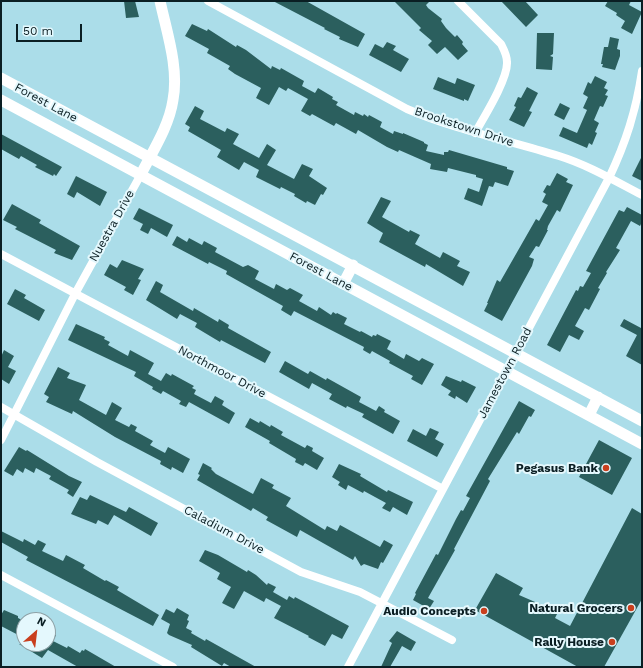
<!DOCTYPE html>
<style>
body{margin:0}
#map{position:relative;width:643px;height:668px;overflow:hidden;background:#abdde9;font-family:"Work Sans",sans-serif}
canvas{display:block}
.frame{position:absolute;inset:0;border:2px solid #0a1e23;pointer-events:none}
.north{position:absolute;left:16px;top:612px;width:40px;height:40px;box-sizing:border-box;background:#e4f8fd;border:1px solid #8da1a6;border-radius:50%;rotate:28deg;font-size:11px;font-weight:700;line-height:16px;text-align:center;color:#0a1e23}
.north::after{content:'';display:block;margin:auto;width:14px;height:18px;background:#c93f1e;clip-path:polygon(50% 0,100% 100%,50% 72%,0 100%)}
.scale{position:absolute;left:16px;top:24px;width:66px;height:18px;box-sizing:border-box;border:2px solid #0a1e23;border-top:0;padding-left:5px;font-size:12px;line-height:14px;white-space:nowrap;color:#0a1e23;-webkit-text-stroke:3px #e4f8fd;paint-order:stroke}
</style>
<div id="map">
<canvas width="643" height="668"></canvas>
<div class="frame"></div>
<div class="north">N</div>
<div class="scale">50 m</div>
</div>
<script>
const c = document.querySelector('canvas').getContext('2d');
c.lineJoin = 'round';
function fill(path, color) {
  c.fillStyle = color;
  c.fill(path, 'evenodd');
}
function trace(path, color, width, dash) {
  c.strokeStyle = color;
  c.lineWidth = width;
  c.lineCap = dash ? 'butt' : 'round';
  c.setLineDash(dash || []);
  c.stroke(path);
}
function drawText(font, color, halo, rows, align = 'center') {
  c.font = font + ' "Work Sans",sans-serif';
  c.lineWidth = 4;
  c.setLineDash([]);
  c.textBaseline = 'middle';
  c.strokeStyle = halo;
  c.fillStyle = color;
  for (const [text, x, y, turn = 0] of rows) {
    c.save();
    c.translate(x, y);
    c.rotate((+turn || 0) * Math.PI / 180);
    c.textAlign = isNaN(turn) ? turn : align;
    if (halo) c.strokeText(text, 0, 0);
    c.fillText(text, 0, 0);
    c.restore();
  }
}
fill(new Path2D(`
 M124,1H135L139,17L126,18Z
 M273,1H306L365,34L358,47L339,39L340,37L324,29L325,28Z
 M394,1H430L426,5L428,8L442,19L441,21L446,28L455,37L457,35L463,42L462,44L468,51L458,60L445,47L437,54L428,45L432,41L419,30L421,28Z
 M501,1H525L538,15L526,27Z
 M608,1H631L629,5L642,12L632,34L621,28L625,21L616,15L617,13L605,6Z
 M192,24L207,31L208,29L236,47L237,45L246,50L271,69L272,66L280,70L281,68L304,81L302,86L315,93L318,88L333,97L332,99L338,102L336,105L354,115L355,112L363,116L364,114L368,117L369,115L382,122L380,127L393,134L394,131L403,134V133L424,142V143L428,145L426,151L444,155V152H448L449,150L507,167V169L514,171L508,186L495,182L493,187L489,186L482,206L464,199L468,188L479,192L483,179L476,177V175L448,168L447,172L430,169L431,164L399,150L398,152L387,147L358,130L356,134L336,123L334,126L312,114L310,116L301,111L308,99L288,88L286,91L279,87L269,105L256,98L261,88L235,74L228,69L230,66L207,53L209,49L185,36Z
 M537,33H554L553,54L550,56L553,57L552,70L536,69Z
 M610,37L619,39L617,49L620,50V56L615,70L602,67L603,64H601L604,47H608Z
 M387,42L396,46L393,50L409,59L401,72L369,55L375,44L383,48Z
 M595,76L607,82L604,88L608,90L605,95L608,96L603,107L600,106L594,120L599,123L595,132L597,133L592,145L589,143L587,148L559,136L563,127L577,133L587,110L583,108L588,97L583,94L588,82L591,84Z
 M438,77L455,84L457,78L475,85L468,101L464,99V101L433,89Z
 M527,87L538,93L529,111L532,112L524,127L509,120L516,107L514,106L518,97L521,98Z
 M560,103L570,108L564,120L554,115Z
 M195,106L204,111L200,119L225,132L227,128L239,134L233,144L259,158L267,144L276,150L267,165L294,179L302,164L313,169L309,176L327,188L323,195L321,194L315,205L307,201L306,203L294,196L295,194L281,187L280,189L256,177L259,170L244,162L239,170L217,157L221,150L188,131L190,127L185,124Z
 M1,134L62,167L56,176L54,174L53,176L35,167L37,165L21,156L19,159L1,149Z
 M642,156V181L632,176Z
 M557,173L568,179L566,182L573,185L560,212L557,210L548,226L547,230H548L539,247L536,246L529,257L534,259L532,266L502,321L484,311L488,303H487L497,280L500,282L536,219L539,221L548,205L542,202L546,194L543,192L547,185L550,186Z
 M76,176L107,192L100,206L77,192L74,198L67,194Z
 M381,197L391,201L382,217L409,232L410,230L420,235L415,244L440,258L443,252L460,261L457,266L470,272L463,286L426,264L425,267L379,242L383,233L367,223Z
 M12,204L41,220L39,223L80,246L72,260L54,253L56,250L15,229L17,227L3,220Z
 M627,207L642,215V222L640,226L631,221L616,248L620,250L606,272L607,273L598,288L600,289L589,310L585,308L575,326L584,331L579,340L569,335L560,352L547,345L576,290L578,291L580,286L583,287L591,273L586,271L619,210L624,212Z
 M139,208L173,225L167,237L151,228L148,234L140,230L143,224L133,219Z
 M177,236L187,242L189,238L202,245L204,241L217,248L215,252L243,267L248,265L259,271L255,279L274,289L276,284L287,290L290,288L303,295L299,301L317,311L319,307L331,315L333,312L336,314L337,313L347,318L344,324L360,332L361,331L372,337L373,335L376,336L377,334L391,341L387,349L404,359L406,354L419,361L422,358L434,364L422,385L411,379L413,376L389,363L390,361L372,351L370,354L363,350L364,347L294,311L291,316L281,310L283,306L226,274L227,271L209,262L208,264L172,245Z
 M122,260L144,269L138,279L141,280L133,295L124,290L126,287L104,275L110,264L117,268Z
 M156,281L163,285L160,292L193,311L194,308L218,322L219,319L229,325L228,328L271,352L265,363L221,340L220,342L195,327L197,323L180,314L177,319L146,300Z
 M15,289L26,295L24,298L45,310L39,321L7,304Z
 M624,319L641,328L642,325V365L626,356L637,335L620,326Z
 M76,324L105,337L104,339L110,342L108,345L128,356L130,350L154,363L148,374L161,381L166,373L171,376L172,374L194,386L192,388L196,390L194,394L211,403L215,396L224,401L222,405L235,413L229,424L189,402L186,407L179,404L181,401L163,391L161,394L152,389L153,387L134,376L136,372L68,340Z
 M4,350L14,356L8,367L16,371L9,384L1,379V357Z
 M285,361L308,374L310,371L326,380L327,378L361,397L359,402L376,411L379,406L385,410L384,412L400,421L393,434L362,417L364,414L347,406L346,408L329,399L332,394L312,383L309,389L279,372Z
 M58,367L70,373L67,378L86,385L79,400L106,415L112,402L122,408L115,420L129,427L131,424L137,427L135,431L153,441L150,445L165,453L168,447L190,459L183,473L172,467L171,470L160,464L161,461L115,437L73,411L72,414L46,402L49,397L44,394Z
 M446,376L461,382L462,380L476,387L467,403L456,396L455,399L448,395L451,391L441,385Z
 M519,401L535,410L531,417L529,416L519,434L517,432L488,479L490,481L454,549L455,550L428,598L434,601L429,609L413,600L416,594L415,593L436,554L438,555L456,519L461,510L463,511L470,498L466,496Z
 M250,418L259,423L260,421L270,427L271,425L283,432L281,435L305,448L307,445L313,448L312,451L324,458L317,470L305,463L303,466L295,462L296,459L269,443L270,441L245,427Z
 M430,428L439,432L435,439L444,444L437,457L407,441L413,429L426,436Z
 M599,440L632,458L612,495L579,477Z
 M19,447L26,451L27,450L69,476L82,482L73,497L67,493L69,490L49,479L51,476L36,468L34,473L25,468L23,473L17,469L13,476L4,471Z
 M203,463L212,468L211,469L216,474L253,494L261,478L274,485L272,488L291,498L286,506L325,530L327,526L337,531L340,525L380,547L384,540L393,545L383,563L381,562L378,569L364,564L361,566L355,556L353,560L300,530L297,537L266,520L268,517L253,508L251,511L197,480L200,475L198,474Z
 M339,464L361,474L360,476L387,492L388,490L413,502L407,515L393,507L390,512L382,508L386,503L364,491L363,493L348,485L346,490L338,485L340,482L332,477Z
 M90,495L126,512L129,507L158,523L151,536L114,515L108,525L98,520L96,524L71,514L80,497L87,500Z
 M632,508L642,514V599L604,667H578L475,610L496,573L523,588L519,595L558,612L555,618L570,626Z
 M1,531L23,542L24,539L35,545L38,540L46,544L42,551L63,561L66,555L85,565L83,568L105,581L106,580L119,587L117,590L159,615L153,626L26,560L28,557L1,542Z
 M205,550L218,555L247,572L248,570L256,575L267,585L268,583L276,587L273,592L287,600L289,596L294,599L295,597L349,626L342,639L332,634L325,646L308,637L309,636L274,618L281,606L266,598L264,602L244,591L234,609L222,603L231,587L217,579L220,573L199,561Z
 M177,608L189,615L187,620L189,621L186,628L192,631L191,633L205,641L206,639L256,667H231L224,663L222,666L191,647L192,645L169,635L167,633L170,624L161,619L166,609L174,613Z
 M4,610L18,616V618L24,621V638L1,626V615Z
 M48,631L56,635L53,641L67,648L68,646L80,653L82,650L84,651L85,649L116,667H78L48,650L42,658L19,644H48Z
 M397,631L416,642L411,651L402,646L390,667H381L392,643L389,641Z`), '#2b5f5e');
trace(new Path2D(`
 M208,1L407,109C456,130 508,140 559,156C588,165 615,181 642,195
 M458,1L501,44C504,50 507,55 507,62C508,79 484,117 475,133
 M1,254L443,489
 M1,407L97,462L301,572L360,592L452,640
 M1,440L75,294L140,176
 M1,575L173,667
 M348,667L609,178C626,142 636,111 642,71`), '#fff', 8);
trace(new Path2D(`
 M1,78L642,421
 M1,100L642,444
 M140,176C152,152 169,127 173,100C179,68 167,33 160,1
 M343,284L353,265
 M589,415L598,397`), '#fff', 11);
for (const [x, y, r, color] of [
 [606,468,4,"#c93f1e"],
 [631,608,4,"#c93f1e"],
 [484,611,4,"#c93f1e"],
 [612,642,4,"#c93f1e"]
]) {
  const dot = new Path2D();
  dot.arc(x, y, r, 0, 2 * Math.PI);
  c.fillStyle = color;
  c.fill(dot);
  trace(dot, '#e4f8fd', 1.5);
}
drawText('12px', '#0a1e23', '#e4f8fd', [
 ["Forest Lane",46,103,28],
 ["Brookstown Drive",464,127,18],
 ["Nuestra Drive",112,226,-61],
 ["Forest Lane",321,272,28],
 ["Northmoor Drive",222,372,28],
 ["Jamestown Road",505,373,-62],
 ["Caladium Drive",224,530,28]
]);
drawText('bold 12px', '#0a1e23', '#e4f8fd', [
 ["Pegasus Bank",598,468],
 ["Natural Grocers",623,608],
 ["Audio Concepts",476,611],
 ["Rally House",604,642]
], 'right');
</script>
